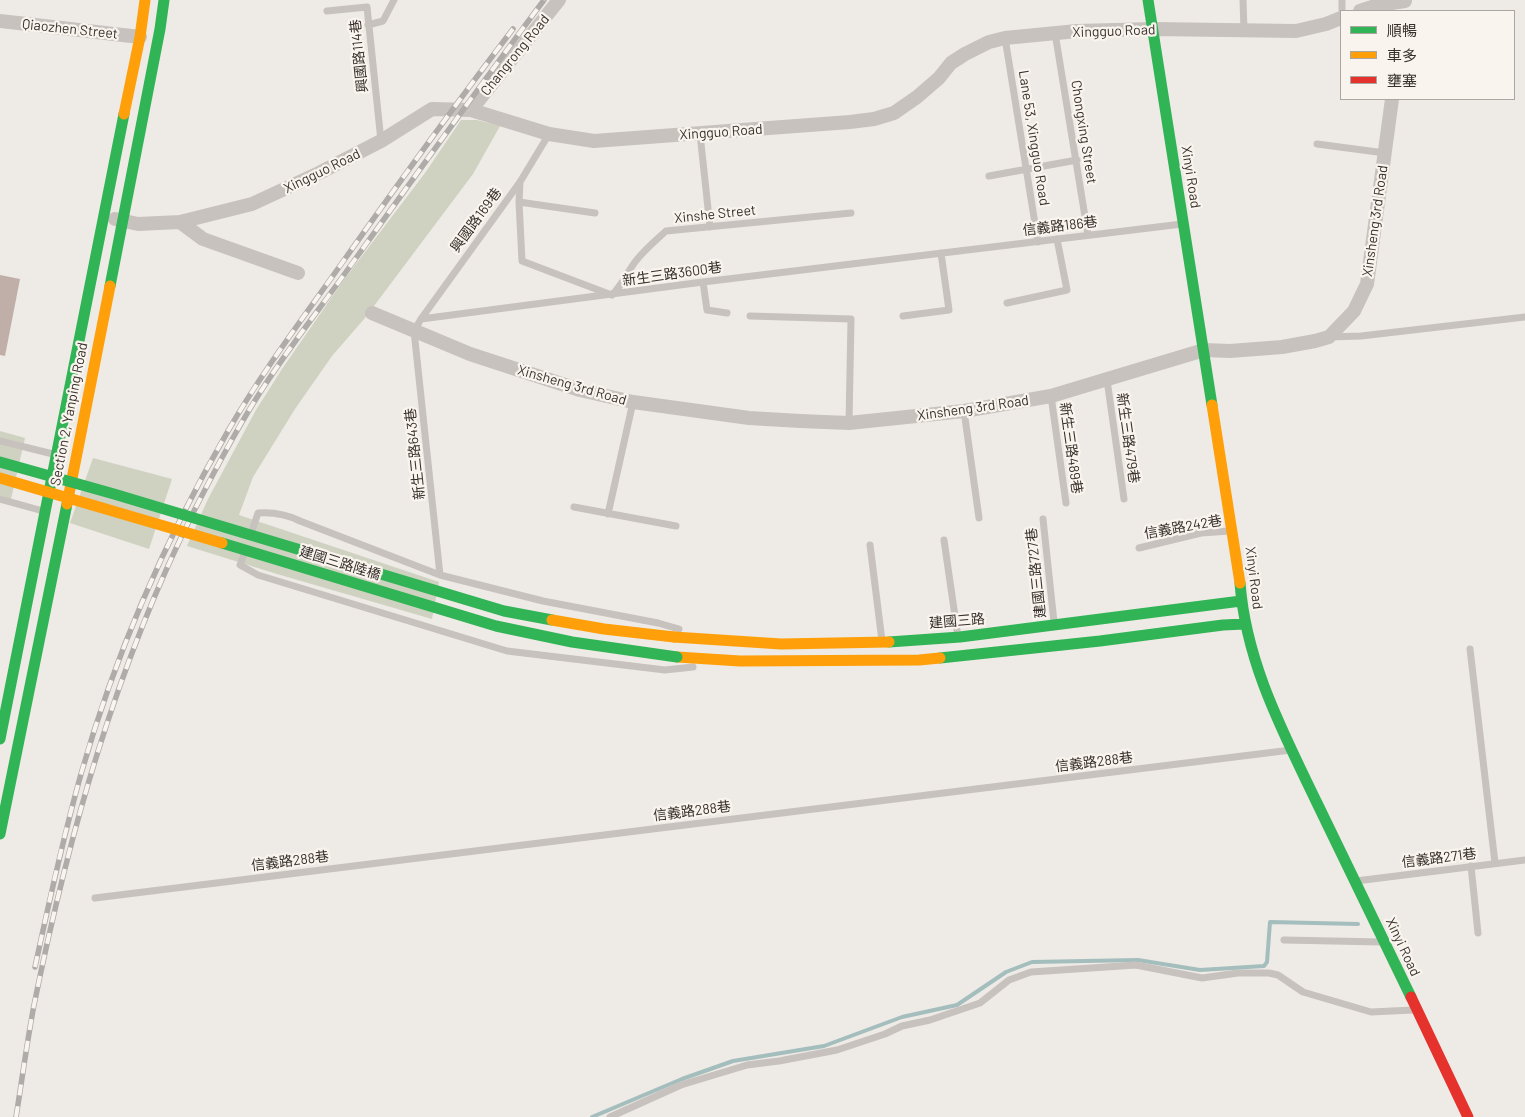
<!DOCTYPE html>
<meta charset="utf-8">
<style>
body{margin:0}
#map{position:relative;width:1525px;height:1117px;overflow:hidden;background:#eeeae6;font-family:Barlow,"Noto Sans TC",sans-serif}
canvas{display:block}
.legend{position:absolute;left:1340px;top:10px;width:175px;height:90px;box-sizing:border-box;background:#f9f4ee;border:1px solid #aca6a0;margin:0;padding:6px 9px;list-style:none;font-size:15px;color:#38302c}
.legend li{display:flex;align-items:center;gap:10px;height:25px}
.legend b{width:25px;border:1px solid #aca6a0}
</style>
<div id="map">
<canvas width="1525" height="1117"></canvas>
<ul class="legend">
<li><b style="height:6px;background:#30b455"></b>順暢</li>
<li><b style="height:6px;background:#ff9f0a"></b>車多</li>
<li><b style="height:6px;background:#e5322d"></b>壅塞</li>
</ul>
</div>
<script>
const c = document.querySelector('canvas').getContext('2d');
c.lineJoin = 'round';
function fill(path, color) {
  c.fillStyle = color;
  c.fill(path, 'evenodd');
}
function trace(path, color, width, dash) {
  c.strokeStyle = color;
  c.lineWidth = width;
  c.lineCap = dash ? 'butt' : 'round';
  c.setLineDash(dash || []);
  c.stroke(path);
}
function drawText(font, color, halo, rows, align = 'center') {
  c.font = font + ' Barlow,"Noto Sans TC",sans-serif';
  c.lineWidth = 4.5;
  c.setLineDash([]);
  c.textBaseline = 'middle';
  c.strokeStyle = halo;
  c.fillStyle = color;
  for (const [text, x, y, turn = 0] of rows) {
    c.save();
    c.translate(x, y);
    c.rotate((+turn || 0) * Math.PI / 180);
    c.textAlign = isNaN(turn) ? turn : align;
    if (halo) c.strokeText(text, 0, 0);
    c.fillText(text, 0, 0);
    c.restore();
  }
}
fill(new Path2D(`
 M461,120H477L500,126L473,174L365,318L332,356L295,409L253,477L239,515L439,582L432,619L277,574L187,546L208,499L256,410L282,369L343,281L425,173Z
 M0,431L25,438L11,499L0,496Z
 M93,458L172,479L149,549L70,523Z`), '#cfd2c1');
trace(new Path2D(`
 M592,1117L682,1079L733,1061L824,1046L902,1017L957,1005L1006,972L1032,962L1138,960L1200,970L1264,966L1267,962L1270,922L1358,924`), '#a4bebd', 4);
fill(new Path2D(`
 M0,275L20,279L5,356L0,355Z`), '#c0afa9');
trace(new Path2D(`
 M1243,0L1244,31
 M327,11L367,7L381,141
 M1342,11V0
 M368,25L383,21L394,0
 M1055,33L1088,235
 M1005,38L1038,242
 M700,134L710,227
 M1317,144L1385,153
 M989,176L1077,160
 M520,182L519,202L522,261L609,294
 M519,202L595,213
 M703,282L707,310L727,313
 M612,295C622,285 627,273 635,262C644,250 655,241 666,231L851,213
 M1007,303L1067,290L1057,239
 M750,316L851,319L849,423
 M903,316L949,310L941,253
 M421,319L520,182L549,134
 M1330,337L1361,336L1525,317
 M1107,380L1124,499
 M1051,396L1066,503
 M964,411L979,518
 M0,441L53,454
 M0,499L43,511
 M574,507L676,526
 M608,514L633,402
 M1043,519L1054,622
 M251,534L258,513C274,512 286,514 300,521L440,575L543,601L658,623L679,629
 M944,540L958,637
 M870,545L882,641
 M1139,548L1201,533L1230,531
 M245,552L240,565L258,575L507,651L665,670L693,667
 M440,575L414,331L421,319L703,282L1182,224
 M1470,649L1495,863
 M1471,866L1478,933
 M1356,881L1525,860
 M95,898L1291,750
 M1284,940L1381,942
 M610,1117L681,1085L747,1065L779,1061L837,1050L885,1034L902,1026L930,1020L980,1003L1009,980L1031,972L1136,965L1202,978L1238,973H1269L1278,975L1303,992L1371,1012L1413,1010`), '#c8c2be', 7);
trace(new Path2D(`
 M1360,11L1378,5L1405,1
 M0,21L140,37
 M471,110L559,0
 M115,219L138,224L180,222L252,204L319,173L381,141L432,109L471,110L549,134L594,141L850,122L874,119L894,113L917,97L939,78L951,63L965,54L989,42L1005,38L1077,31L1153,29L1296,31L1326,24L1341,18
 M180,222L203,239L298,273
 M372,313L470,354L580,390L633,402L749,418L800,421L849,423L964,411L1051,396L1204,350L1230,351L1282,347L1315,341L1329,337L1354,311L1367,284L1392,99`), '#c8c2be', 14);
trace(new Path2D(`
 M1148,0L1212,405
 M110,286L160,29L164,0
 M1240,583C1246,663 1283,732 1317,803C1349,868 1380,933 1411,997
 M889,642L960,637L1241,601
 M940,658L1100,641L1223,625L1245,624
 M0,739L124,114
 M0,834L67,504`), '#30b455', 11);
trace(new Path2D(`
 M124,114L140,37L145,0
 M1212,405L1240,583
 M67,504L110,286
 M674,637L781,644L889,642
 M677,657L740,661L919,660L940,658`), '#ff9f0a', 11);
trace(new Path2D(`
 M1411,997L1468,1117`), '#e5322d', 11);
const rail = new Path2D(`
 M35,967C49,902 63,838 81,774C115,655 166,538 228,431C262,372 303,318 342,263C398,184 454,106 513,29
 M16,1117C22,1080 27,1042 34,1005C69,833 116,666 195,509C216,468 238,426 263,388C290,346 322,306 351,265C415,176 479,87 544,0`);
trace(rail, '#afaba9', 5.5);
trace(rail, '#f9f4ee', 4, [11]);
trace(new Path2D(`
 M0,462L114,494L504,611L552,620
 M222,543L496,626L572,642L677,657`), '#30b455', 11);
trace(new Path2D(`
 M0,478L222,543
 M552,620L604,629L674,637`), '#ff9f0a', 11);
drawText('14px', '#38302c', '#f9f4ee', [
 ["Qiaozhen Street",70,29,6],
 ["Xingguo Road",1114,31,-2],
 ["Changrong Road",515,55,-51],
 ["興國路114巷",359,56,-96],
 ["Xingguo Road",721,132,-4],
 ["Chongxing Street",1084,132,81],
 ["Lane 53, Xingguo Road",1034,138,81],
 ["Xingguo Road",322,171,-26],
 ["Xinyi Road",1191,177,81],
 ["Xinshe Street",715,214,-6],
 ["興國路169巷",476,220,-54],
 ["Xinsheng 3rd Road",1375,221,-82],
 ["信義路186巷",1060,226,-7],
 ["新生三路3600巷",672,274,-8],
 ["Xinsheng 3rd Road",572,385,16],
 ["Xinsheng 3rd Road",973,408,-8],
 ["Section 2, Yanping Road",69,414,-79],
 ["新生三路479巷",1128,438,82],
 ["新生三路489巷",1071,448,82],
 ["新生三路643巷",415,454,-96],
 ["信義路242巷",1183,527,-10],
 ["建國三路陸橋",340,563,17],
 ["建國三路727巷",1036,573,-96],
 ["Xinyi Road",1254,578,83],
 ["建國三路",957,621,-5],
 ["信義路288巷",1094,762,-7],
 ["信義路288巷",692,811,-7],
 ["信義路271巷",1439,858,-7],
 ["信義路288巷",290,861,-7],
 ["Xinyi Road",1403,947,65]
]);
</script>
